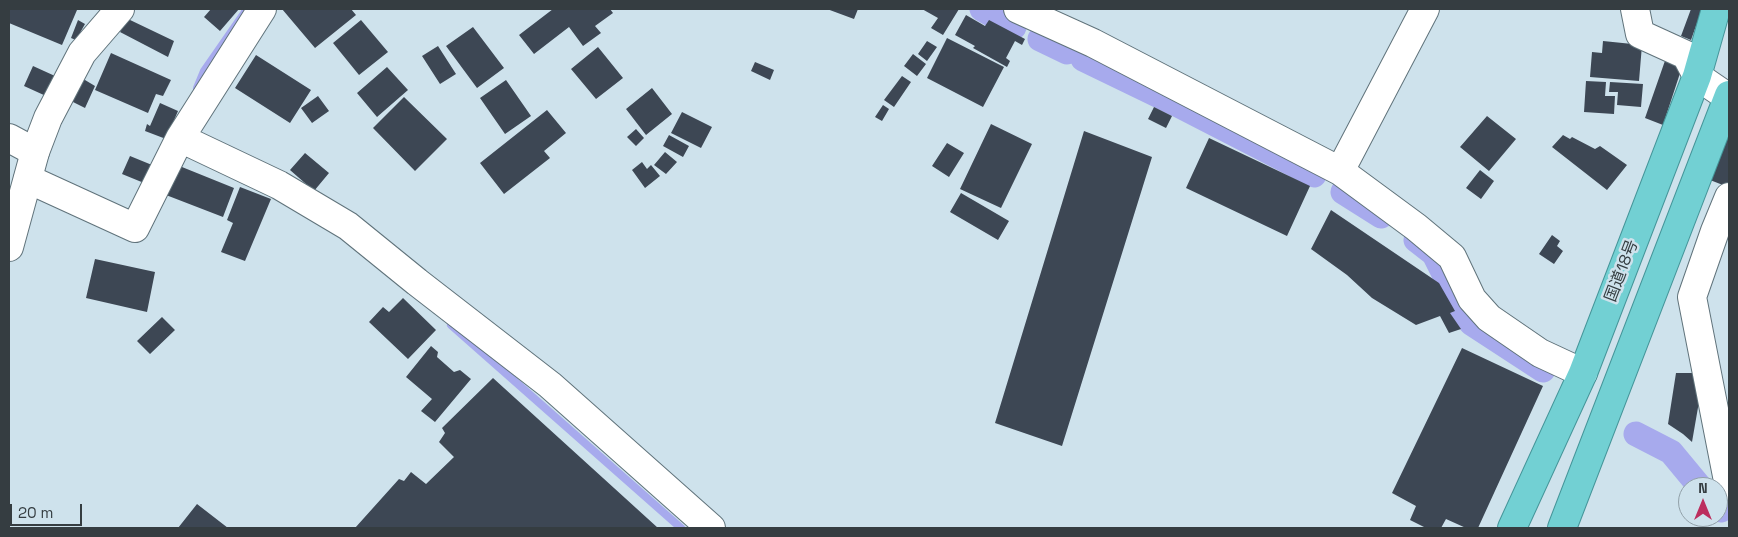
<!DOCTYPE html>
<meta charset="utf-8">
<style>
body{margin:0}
#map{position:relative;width:1738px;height:537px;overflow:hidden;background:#cee2ec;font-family:"Space Grotesk",sans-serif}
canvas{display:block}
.frame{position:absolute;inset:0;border:10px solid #353d41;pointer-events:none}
.north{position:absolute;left:1678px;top:477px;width:50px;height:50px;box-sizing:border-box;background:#cee2ec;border:1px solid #91a0a8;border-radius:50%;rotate:0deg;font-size:14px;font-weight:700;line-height:20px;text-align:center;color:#353d41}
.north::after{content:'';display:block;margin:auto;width:18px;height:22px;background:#bc2e5e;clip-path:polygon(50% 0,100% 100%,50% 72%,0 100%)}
.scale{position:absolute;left:10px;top:504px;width:72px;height:22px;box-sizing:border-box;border:2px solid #353d41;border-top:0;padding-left:6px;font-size:15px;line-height:18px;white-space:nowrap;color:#353d41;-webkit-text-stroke:4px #cee2ec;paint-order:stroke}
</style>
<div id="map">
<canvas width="1738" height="537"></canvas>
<div class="frame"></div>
<div class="north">N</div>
<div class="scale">20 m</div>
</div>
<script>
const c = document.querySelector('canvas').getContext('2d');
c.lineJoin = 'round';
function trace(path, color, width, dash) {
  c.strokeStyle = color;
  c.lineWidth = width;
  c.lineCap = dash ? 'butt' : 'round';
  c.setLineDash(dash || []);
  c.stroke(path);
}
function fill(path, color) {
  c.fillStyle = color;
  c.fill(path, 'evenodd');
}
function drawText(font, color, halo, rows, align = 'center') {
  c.font = font + ' "Space Grotesk","Noto Sans JP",sans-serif';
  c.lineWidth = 5;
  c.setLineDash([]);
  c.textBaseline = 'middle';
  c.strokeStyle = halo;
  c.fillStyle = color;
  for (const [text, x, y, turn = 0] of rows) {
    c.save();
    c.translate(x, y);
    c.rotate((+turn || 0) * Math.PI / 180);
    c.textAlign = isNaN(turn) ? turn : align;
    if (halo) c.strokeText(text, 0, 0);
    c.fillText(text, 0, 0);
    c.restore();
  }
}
trace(new Path2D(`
 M197,88L204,71L245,12V9
 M451,325L681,528`), '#a7aaed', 8);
trace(new Path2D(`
 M982,9L1014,27
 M1040,39L1067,52
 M1083,59L1176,104L1314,175
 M1343,192L1381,216
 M1416,240L1434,254L1449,284L1458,306L1471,323L1543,370
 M1636,434L1671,452L1700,487
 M1718,508L1721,510`), '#a7aaed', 25);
fill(new Path2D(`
 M9,9H73L77,10L62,45L9,23Z
 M211,9H239L220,31L204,17Z
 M282,9H351L356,15L315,48Z
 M553,9H610L613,13L595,26L601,33L583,46L569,27L534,54L519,35Z
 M827,9H858L854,19Z
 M922,9H959L943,35L931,28L938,18Z
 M1691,9H1702L1691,40L1681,36Z
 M966,15L985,26L989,20L1025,39L1022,45L1015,41L1006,58L1010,61L1007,67L973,48L975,46L955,35Z
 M128,19L174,41L168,57L120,32Z
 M78,20L85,24L76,40L71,38Z
 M361,20L388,52L359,75L333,43Z
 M473,27L504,68L477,88L446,46Z
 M947,38L1004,67L983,107L927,78Z
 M927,41L937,47L927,61L918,54Z
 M1603,41L1642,45L1639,81L1590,77L1592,52L1602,53Z
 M438,46L456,74L440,84L422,56Z
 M598,47L623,78L596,99L571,69Z
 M111,53L171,80L163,96L156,94L148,113L95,90Z
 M913,54L926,64L917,76L904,66Z
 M256,55L311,90L290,123L235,88Z
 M1667,55L1684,61L1663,125L1645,118Z
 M755,62L774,70L770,80L751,71Z
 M33,66L55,76L46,96L24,86Z
 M387,67L408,90L377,117L357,93Z
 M902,76L911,82L894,107L884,100Z
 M80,77L95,86L85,108L69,100Z
 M506,80L531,116L505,134L480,98Z
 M1586,81L1606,82L1605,96H1615L1614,114L1584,112Z
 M1610,82L1643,84L1641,107L1617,105L1618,92H1609Z
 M652,88L672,114L646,135L626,109Z
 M318,96L329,111L312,123L301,108Z
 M404,97L447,139L415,171L373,128Z
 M160,103L178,111L166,139L145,131L147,124L150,126Z
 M883,105L889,109L882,121L875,117Z
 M1154,107L1172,116L1166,128L1148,119Z
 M547,110L566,133L544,151L550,158L504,194L480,163Z
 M682,112L712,127L701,148L671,133Z
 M1487,116L1516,139L1489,171L1460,147Z
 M991,124L1032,144L1001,208L960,189Z
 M1729,127V184L1728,187L1710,180Z
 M636,129L644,138L636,146L627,137Z
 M1084,131L1152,157L1062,446L995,423Z
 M669,135L689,146L683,157L663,146Z
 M1563,135L1570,139L1572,137L1595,149L1600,146L1627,165L1607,190L1552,147Z
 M1209,138L1310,186L1287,236L1186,188Z
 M947,143L964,153L949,177L932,166Z
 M665,152L677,162L666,174L654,165Z
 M305,153L329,173L314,191L290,170Z
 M130,156L152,165L144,183L122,174Z
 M642,162L647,169L651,165L660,176L645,188L632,170Z
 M177,165L234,188L223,217L166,195Z
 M1480,170L1494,181L1481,199L1466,188Z
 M240,187L271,199L245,261L221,252L233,223L227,220Z
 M961,193L1009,221L998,240L950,212Z
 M1331,210L1439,283L1455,311L1450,313L1461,329L1449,333L1440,316L1416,325L1372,298L1347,275L1311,249Z
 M1552,235L1560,241L1557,246L1563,251L1554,264L1539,254Z
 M95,259L155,272L147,312L86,298Z
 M403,298L436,330L408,359L369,322L383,307L389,312Z
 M162,317L175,330L150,354L137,341Z
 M431,346L438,352L437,357L454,372L460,370L471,379L435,422L421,411L432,399L406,377Z
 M1462,348L1543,386L1478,528H1466L1446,519L1441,528H1426L1410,520L1416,506L1392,493Z
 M1676,373H1704L1692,442L1683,434L1668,424Z
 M493,378L658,528H355L399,479L404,481L411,472L426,484L454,457L439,442L445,433L442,428Z
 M197,504L228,528H178Z`), '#3d4754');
const minor = new Path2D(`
 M262,9L180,138L279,185L348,226L417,282L550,385L711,528
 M1018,9L1093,43L1340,171L1416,227L1452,257L1472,299L1489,318L1540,353L1583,373
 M1635,9L1640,34L1686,55L1697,76L1729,98
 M9,138L35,152
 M1340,171L1425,9
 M28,179L135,228L180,138
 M1729,197L1715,231L1692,297L1729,486`);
const tertiary = new Path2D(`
 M9,247L35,152L48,118L82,53L120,9`);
const trunk = new Path2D(`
 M1512,528L1583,373L1697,76L1716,9
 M1562,528L1729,95`);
trace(minor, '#60737b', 30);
trace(tertiary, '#60737b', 30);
trace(trunk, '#459599', 30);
trace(minor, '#fff', 28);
trace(tertiary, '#fff', 28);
trace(trunk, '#72d0d3', 28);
drawText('16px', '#353d41', '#cee2ec', [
 ["国道18号",1622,271,-69]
]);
</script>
